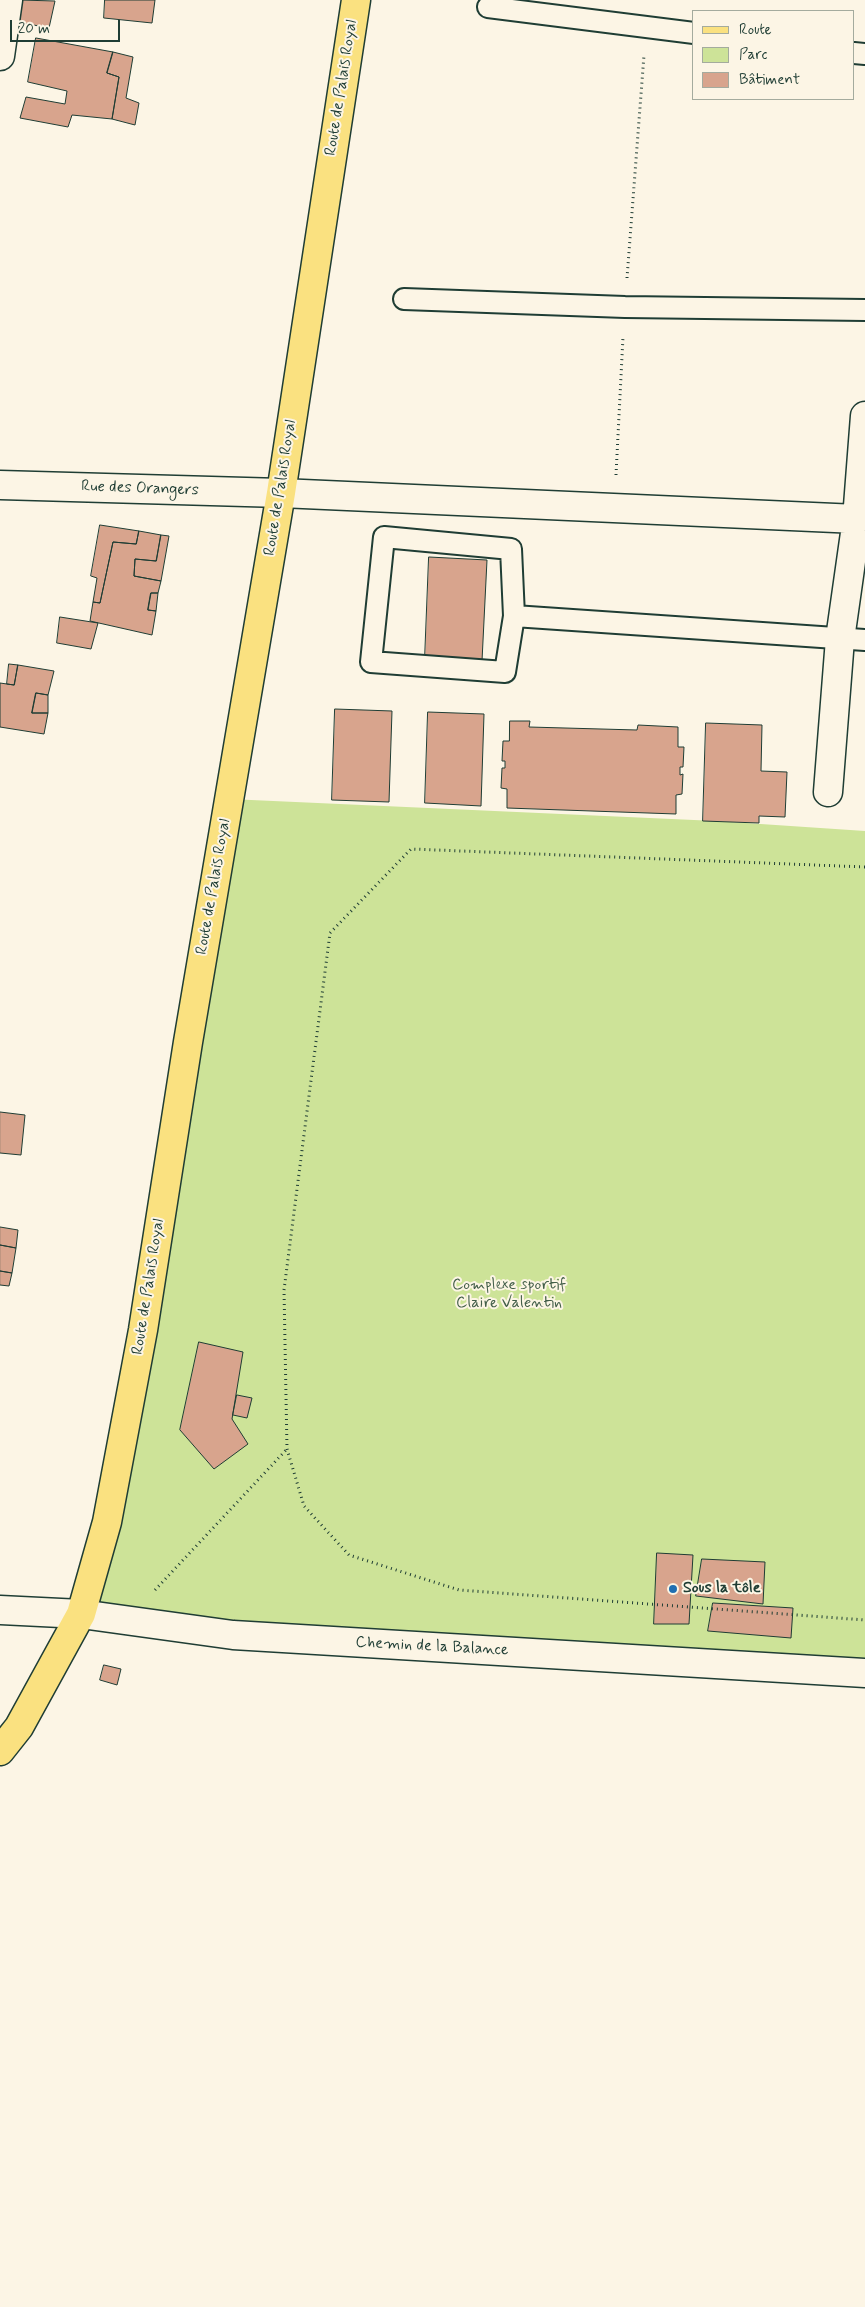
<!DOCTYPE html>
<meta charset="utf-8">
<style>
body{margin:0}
#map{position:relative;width:865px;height:2307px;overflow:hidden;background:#fcf5e5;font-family:Mynerve,sans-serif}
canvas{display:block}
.legend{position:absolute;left:692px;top:10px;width:162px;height:90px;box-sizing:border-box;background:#fcf5e5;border:1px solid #a4ab9e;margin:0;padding:6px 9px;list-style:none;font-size:15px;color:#1f3d34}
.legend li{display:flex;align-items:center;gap:10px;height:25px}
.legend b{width:25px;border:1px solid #a4ab9e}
.scale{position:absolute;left:10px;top:20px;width:110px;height:22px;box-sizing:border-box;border:2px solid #1f3d34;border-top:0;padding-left:6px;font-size:15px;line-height:18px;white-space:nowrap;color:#1f3d34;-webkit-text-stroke:4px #fcf5e5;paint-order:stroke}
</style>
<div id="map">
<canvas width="865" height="2307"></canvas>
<ul class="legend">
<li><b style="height:6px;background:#fae180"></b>Route</li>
<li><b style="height:14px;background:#cde398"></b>Parc</li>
<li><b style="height:14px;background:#d8a48d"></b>Bâtiment</li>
</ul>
<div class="scale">20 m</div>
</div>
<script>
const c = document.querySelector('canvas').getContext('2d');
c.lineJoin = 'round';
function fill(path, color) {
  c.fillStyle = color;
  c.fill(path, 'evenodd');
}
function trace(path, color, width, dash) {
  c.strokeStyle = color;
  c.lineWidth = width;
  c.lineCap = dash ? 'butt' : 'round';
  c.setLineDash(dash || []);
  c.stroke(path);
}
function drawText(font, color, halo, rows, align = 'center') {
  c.font = font + ' Mynerve,sans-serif';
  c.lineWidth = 4;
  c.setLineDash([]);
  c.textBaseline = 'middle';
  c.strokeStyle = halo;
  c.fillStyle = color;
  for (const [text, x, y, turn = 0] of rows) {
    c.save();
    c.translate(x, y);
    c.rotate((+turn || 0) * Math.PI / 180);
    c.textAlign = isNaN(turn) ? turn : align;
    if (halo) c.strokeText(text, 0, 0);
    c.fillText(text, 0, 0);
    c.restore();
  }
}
fill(new Path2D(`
 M229,799L716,821L865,831V1672L81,1614Z`), '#cde398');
const building = new Path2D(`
 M20,0L55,1L49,28L18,22Z
 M105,0H155L152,23L104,18Z
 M36,38L113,52L107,73L119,77L112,119L72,115L68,127L20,118L26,97L65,104L67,91L28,82Z
 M113,52L133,57L126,98L139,103L135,125L112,119L119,77L107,73Z
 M100,525L139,531L136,544L113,542L100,603L93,602L97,578L91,576Z
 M139,531L161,535L156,561L135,559L134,576L161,581L158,593H151L148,610L156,611L152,635L90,621L93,602L100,603L113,542L136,544Z
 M161,535L169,536L161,581L134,576L135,559L156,561Z
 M429,557L487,560L482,661L425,658Z
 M151,593H158L156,611L148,610Z
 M60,617L98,623L91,649L57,643Z
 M9,664L18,665L14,685L7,684Z
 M18,665L54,671L48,695L36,693L32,713H48L44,734L0,727V683L14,685Z
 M36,693L48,695V713H32Z
 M335,709L392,711L389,802L332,800Z
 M428,712L484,714L481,806L425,803Z
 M510,721H530L529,727L637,730L638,725L678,727V747H684L683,767H680V775L683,774L682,794L676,795V814L507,808V789L501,788L502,768H505V761H502L503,741H509Z
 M706,723L762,725L761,771L787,772L785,817L759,816V823L703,821Z
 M0,1112L25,1115L21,1155L0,1153Z
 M0,1227L18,1230L16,1248L0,1245Z
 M0,1245L16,1248L12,1273L0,1271Z
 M0,1271L12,1273L9,1286L0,1285Z
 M199,1342L243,1352L232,1419L248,1444L214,1469L180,1430Z
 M237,1395L252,1398L247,1418L233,1415Z
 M657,1553L693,1555L689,1624H654Z
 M702,1559L765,1562L763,1604L696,1596Z
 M713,1603L793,1608L791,1638L708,1631Z
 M104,1665L121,1669L117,1685L100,1680Z`);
fill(building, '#d8a48d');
trace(building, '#1f3d34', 1);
const service = new Path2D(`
 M488,7L694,33
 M854,53L865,54
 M404,299L625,307L865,310
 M514,616L511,549L384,537L371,662L505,672L514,616L865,640`);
const minor = new Path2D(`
 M0,56L8,0
 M0,485L281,493L857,519
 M828,792L840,639L857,519L865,416
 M0,1610L81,1614L233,1635L865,1673`);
const primary = new Path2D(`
 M0,1751L19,1727L81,1614L107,1522L143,1330L188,1042L281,493L356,0`);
trace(service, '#1f3d34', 24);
trace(minor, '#1f3d34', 31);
trace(primary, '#1f3d34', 31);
trace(new Path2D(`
 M627,278L644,55
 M616,475L623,337
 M865,867L411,849L330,933L284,1290L287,1449L304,1506L349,1555L459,1590L865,1620
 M155,1590L287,1449`), '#1f3d34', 3, [1, 4]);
trace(service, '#fcf5e5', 20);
trace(minor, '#fcf5e5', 28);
trace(primary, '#fae180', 28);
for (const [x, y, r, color] of [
 [673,1589,5,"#1f6fb2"]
]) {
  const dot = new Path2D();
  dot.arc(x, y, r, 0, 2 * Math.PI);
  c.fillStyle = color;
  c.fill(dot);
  trace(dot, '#fcf5e5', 2);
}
drawText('16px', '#1f3d34', '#fcf5e5', [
 ["Route de Palais Royal",342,88,-81],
 ["Route de Palais Royal",281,488,-81],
 ["Rue des Orangers",140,489,2],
 ["Route de Palais Royal",214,887,-80],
 ["Route de Palais Royal",149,1287,-81],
 ["Chemin de la Balance",432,1647,3]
]);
drawText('16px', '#425e48', '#fcf5e5', [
 ["Complexe sportif",509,1286],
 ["Claire Valentin",509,1304]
]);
drawText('bold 16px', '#1f3d34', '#fcf5e5', [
 ["Sous la tôle",683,1589]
], 'left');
</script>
